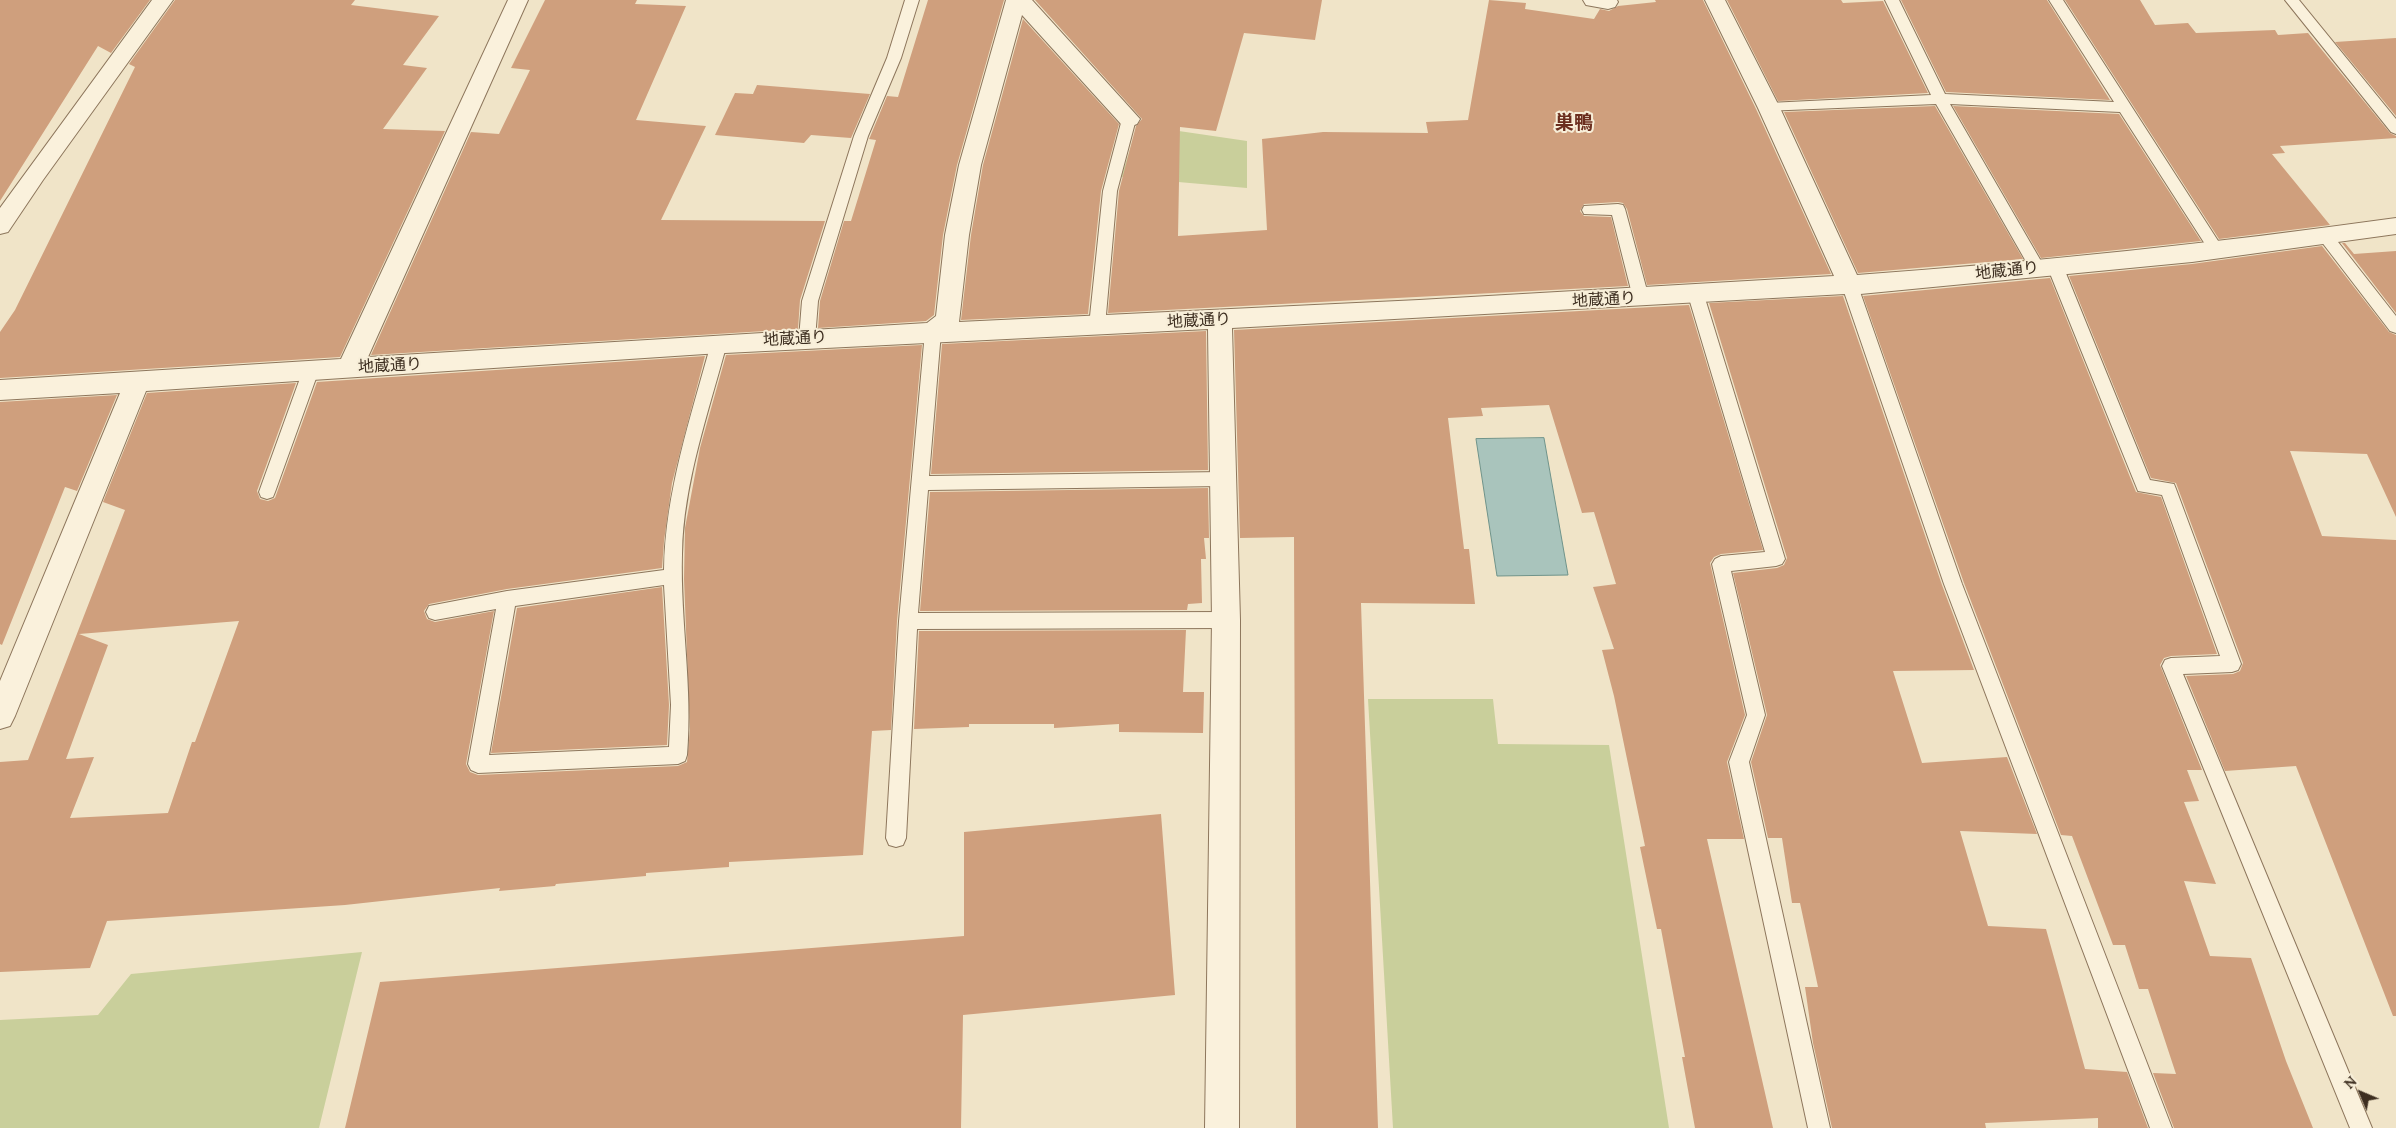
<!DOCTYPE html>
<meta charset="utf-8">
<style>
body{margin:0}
#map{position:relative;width:2396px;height:1128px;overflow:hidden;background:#f0e4c8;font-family:Lora,serif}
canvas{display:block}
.north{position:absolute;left:2336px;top:1068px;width:50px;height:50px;-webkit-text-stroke:4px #f7eed8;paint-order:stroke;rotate:315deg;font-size:14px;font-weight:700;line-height:20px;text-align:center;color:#3d2e20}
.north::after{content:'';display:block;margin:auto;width:18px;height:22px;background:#3d2e20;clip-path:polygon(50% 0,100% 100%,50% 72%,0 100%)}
</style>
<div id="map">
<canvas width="2396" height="1128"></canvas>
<div class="north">N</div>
</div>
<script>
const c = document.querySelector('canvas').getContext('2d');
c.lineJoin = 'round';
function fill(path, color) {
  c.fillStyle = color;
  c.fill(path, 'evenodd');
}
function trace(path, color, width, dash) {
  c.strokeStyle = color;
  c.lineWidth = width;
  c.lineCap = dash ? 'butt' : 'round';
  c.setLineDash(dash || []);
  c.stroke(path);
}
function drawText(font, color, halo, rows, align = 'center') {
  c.font = font + ' Lora,"Noto Sans JP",serif';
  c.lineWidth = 4;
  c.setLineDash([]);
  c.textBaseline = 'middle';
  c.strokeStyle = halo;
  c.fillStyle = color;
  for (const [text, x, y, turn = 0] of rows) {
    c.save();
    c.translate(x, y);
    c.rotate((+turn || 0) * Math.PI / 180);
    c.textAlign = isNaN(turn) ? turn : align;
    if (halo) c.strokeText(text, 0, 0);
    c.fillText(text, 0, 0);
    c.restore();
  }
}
fill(new Path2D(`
 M1138,125L1247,141V188L1121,177Z
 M1368,699H1493L1498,744L1609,745L1669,1128H1393Z
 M362,952L319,1128H0V1020L98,1015L131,974Z`), '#c9cf9b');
const water = new Path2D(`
 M1544,438L1568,575L1497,576L1476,439Z`);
fill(water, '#a9c4bc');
trace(water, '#6f938a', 1);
fill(new Path2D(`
 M0,0H150L111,53L98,46L0,201Z
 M175,0H355L351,5L439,16L403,65L427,68L383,129L445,131L340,357L0,378V332L15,310L135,67L129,64Z
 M545,0H637L635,4L686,6L636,120L706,126L661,220L825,221L800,300L798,329L371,355L471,132L499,134L530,70L511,68Z
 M928,0H1004L957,165L943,235L934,315L926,321L818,328L820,301L844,221H851L876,140L869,139L870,137L887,96L898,97Z
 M1035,0H1322L1315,40L1244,33L1216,131L1180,127L1178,236L1267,230L1262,139L1323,132L1428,133L1426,122L1468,120L1489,0L1526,3L1525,9L1594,19L1600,9L1609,11L1618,6L1656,2L1655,0H1703L1756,109L1831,274L1647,285L1627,209L1623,203L1618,202L1584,204L1580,211L1584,216L1611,217L1628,286L1108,313L1119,191L1136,126L1142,119Z
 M1727,0H1841L1843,3L1883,1L1928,93L1778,101Z
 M1901,0H2047L2110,100L1946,92Z
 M2065,0H2140L2155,25L2188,23L2196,33L2275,30L2278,35L2308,33L2390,133L2396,136V138L2280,146L2285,153L2272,154L2330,225L2219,239Z
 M1023,19L1119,124L1101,191L1088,314L961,320L971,235L983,165Z
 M2396,38V116L2335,42Z
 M757,85L870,94L851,138L811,135L804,143L715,135L735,93L753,94Z
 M1935,106L2023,259L1858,273L1784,112Z
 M1953,106L2119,114L2201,241L2041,258Z
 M2342,243H2345L2354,254L2396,251V313Z
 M2322,246L2389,332L2396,335V517L2367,454L2290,451L2322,536L2396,540V1016H2393L2296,766L2225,771L2186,676L2233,674L2240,671L2243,663L2176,483L2151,478L2069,276L2192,264Z
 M2050,278L2136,492L2161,497L2217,654L2171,656L2164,658L2160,665L2202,770H2187L2199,801L2184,802L2216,884L2184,881L2210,956L2251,958L2286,1061L2313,1128H2174L2153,1073L2176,1074L2148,989H2139L2125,945H2113L2072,836L2061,835L1964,583L1863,296Z
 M1843,296L1942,585L1974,670L1893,671L1922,763L2007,757L2037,834L1960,831L1988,926L2046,929L2085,1069L2127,1072L2148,1128H2098V1118L1985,1123L1986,1128H1832L1813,1043L1805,987H1818L1800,903H1792L1782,838H1768L1751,762L1767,715L1733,573L1777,568L1784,565L1787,558L1709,303Z
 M1689,305L1763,550L1721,554L1714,557L1710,563L1745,715L1727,762L1744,839H1707L1773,1128H1695L1682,1057H1685L1661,929H1657L1640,847L1645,846L1614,696L1602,650L1614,649L1593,587L1616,584L1594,512L1582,513L1549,405L1481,408L1483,416L1448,418L1464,549H1469L1475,604L1361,603L1378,1128H1296L1294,537L1240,538L1234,330Z
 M1206,331L1208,470L931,474L942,344Z
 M922,345L897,621L891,730L872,731L863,855L729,862V867L646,873V876L556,884L555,886L499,891L500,888L345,905L107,921L90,968L0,972V762L28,760L125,510L103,502L147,393L296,383L257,491L260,499L268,501L275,498L317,382L705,356L672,483L664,541L662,568L507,589L429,604L424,611L427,619L435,622L494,611L466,764L470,772L478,775L678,766L687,762L690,730L684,579L685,528L700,448L726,355ZM239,621L195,742H192L168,813L70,818L94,757L66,759L108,645L79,634Z
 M117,395L77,491L65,487L2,645L0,644V402Z
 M1208,488L1209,538H1204L1206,559H1201L1202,603L1188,604L1187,610L920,611L930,492Z
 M662,587L669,705L667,745L491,753L517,608Z
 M1186,630L1183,692H1204L1203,733L1119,732V724L1054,728V724H969V727L914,729L919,631Z
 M1161,814L1175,995L963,1015L961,1128H345L380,982L964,936V832Z`), '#cf9f7d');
const lane = new Path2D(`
 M905,0H919L901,58L868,136L818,301L815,339L813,343L807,345L801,343L799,339L802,301L854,136L887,58Z
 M1885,0H1899L1945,94L2114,102L2049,0H2063L2222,247L2225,251L2222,255H2212L2120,112L1950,104L2045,268L2042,272H2032L1936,104L1764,111L1762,108L1764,105L1769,103L1931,95Z
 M2285,0H2299L2396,119V134L2391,132Z
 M1129,114L1136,119L1117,191L1105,326L1103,330L1097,332L1091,330L1089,326L1103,191L1122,119Z
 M1618,204L1623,205L1625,209L1649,298L1646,302L1641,304L1636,302L1633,298L1612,215L1584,214L1582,210L1584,206Z
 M2326,232L2331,233L2396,316V333L2390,331L2321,241L2319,237L2321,233Z
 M2055,260L2060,262L2063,266L2150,480L2174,484L2176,489L2241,664L2238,670L2232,672L2183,674L2372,1128H2350L2162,666L2165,660L2171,658L2220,656L2162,495L2138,491L2136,486L2047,266L2050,262Z
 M1850,280L1855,282L1858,286L1962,584L2172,1128H2150L1944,584L1842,286L1845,282Z
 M1696,289L1701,291L1704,295L1785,559L1782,564L1776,566L1731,571L1765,715L1749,762L1830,1128H1808L1729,762L1747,715L1712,564L1715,559L1721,556L1765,552L1688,295L1691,291Z
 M933,326L939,328L941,332L929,476L1223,472L1229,474L1231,479L1229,484L1223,486L928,490L918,613L1226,612L1232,614L1235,620L1232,626L1226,628L917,629L906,838L903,845L896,847L889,845L886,838L899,621L925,332L927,328Z
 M719,337L725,339L727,343C709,411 683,483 682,554C680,621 693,688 687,755L685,761L678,764L478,773L471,770L468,764L496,609L435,620L429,618L426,612L429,606L507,591L664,570C665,492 691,417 711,343L713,339ZM664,585L671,705L669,747L489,755L515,606Z
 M311,364L317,366L319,370L275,492L273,497L267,499L261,497L259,492L303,370L305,366Z`);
const street = new Path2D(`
 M152,0H173L43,180L8,232L0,234V208Z
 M508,0H528L368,357L927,323L936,316L945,235L959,165L1006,0H1032L1140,119L1137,124L1129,127L1121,124L1022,15L981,165L969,235L959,322L1419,300L1834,276L1758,108L1705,0H1725L1780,108L1857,275C2037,262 2217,243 2396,218V234L2192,262L1850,295L1845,294L1232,328L1240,620L1239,1128H1205L1212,620L1208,329L705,354L146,391L15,716L10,726L0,729V681L120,393L0,400V380L341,359Z
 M1583,0H1617L1618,2L1615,7L1608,9L1586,5Z`);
trace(lane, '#8d765c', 2);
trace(street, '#8d765c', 2);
fill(lane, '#faf1dc');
fill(street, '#faf1dc');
drawText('16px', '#3d2e20', '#f7eed8', [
 ["地蔵通り",2007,271,-6],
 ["地蔵通り",1604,300,-3],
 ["地蔵通り",1199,321,-3],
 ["地蔵通り",795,339,-3],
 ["地蔵通り",390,366,-3]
]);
drawText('bold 19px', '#6b2e1e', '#f7eed8', [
 ["巣鴨",1574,124]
]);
</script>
